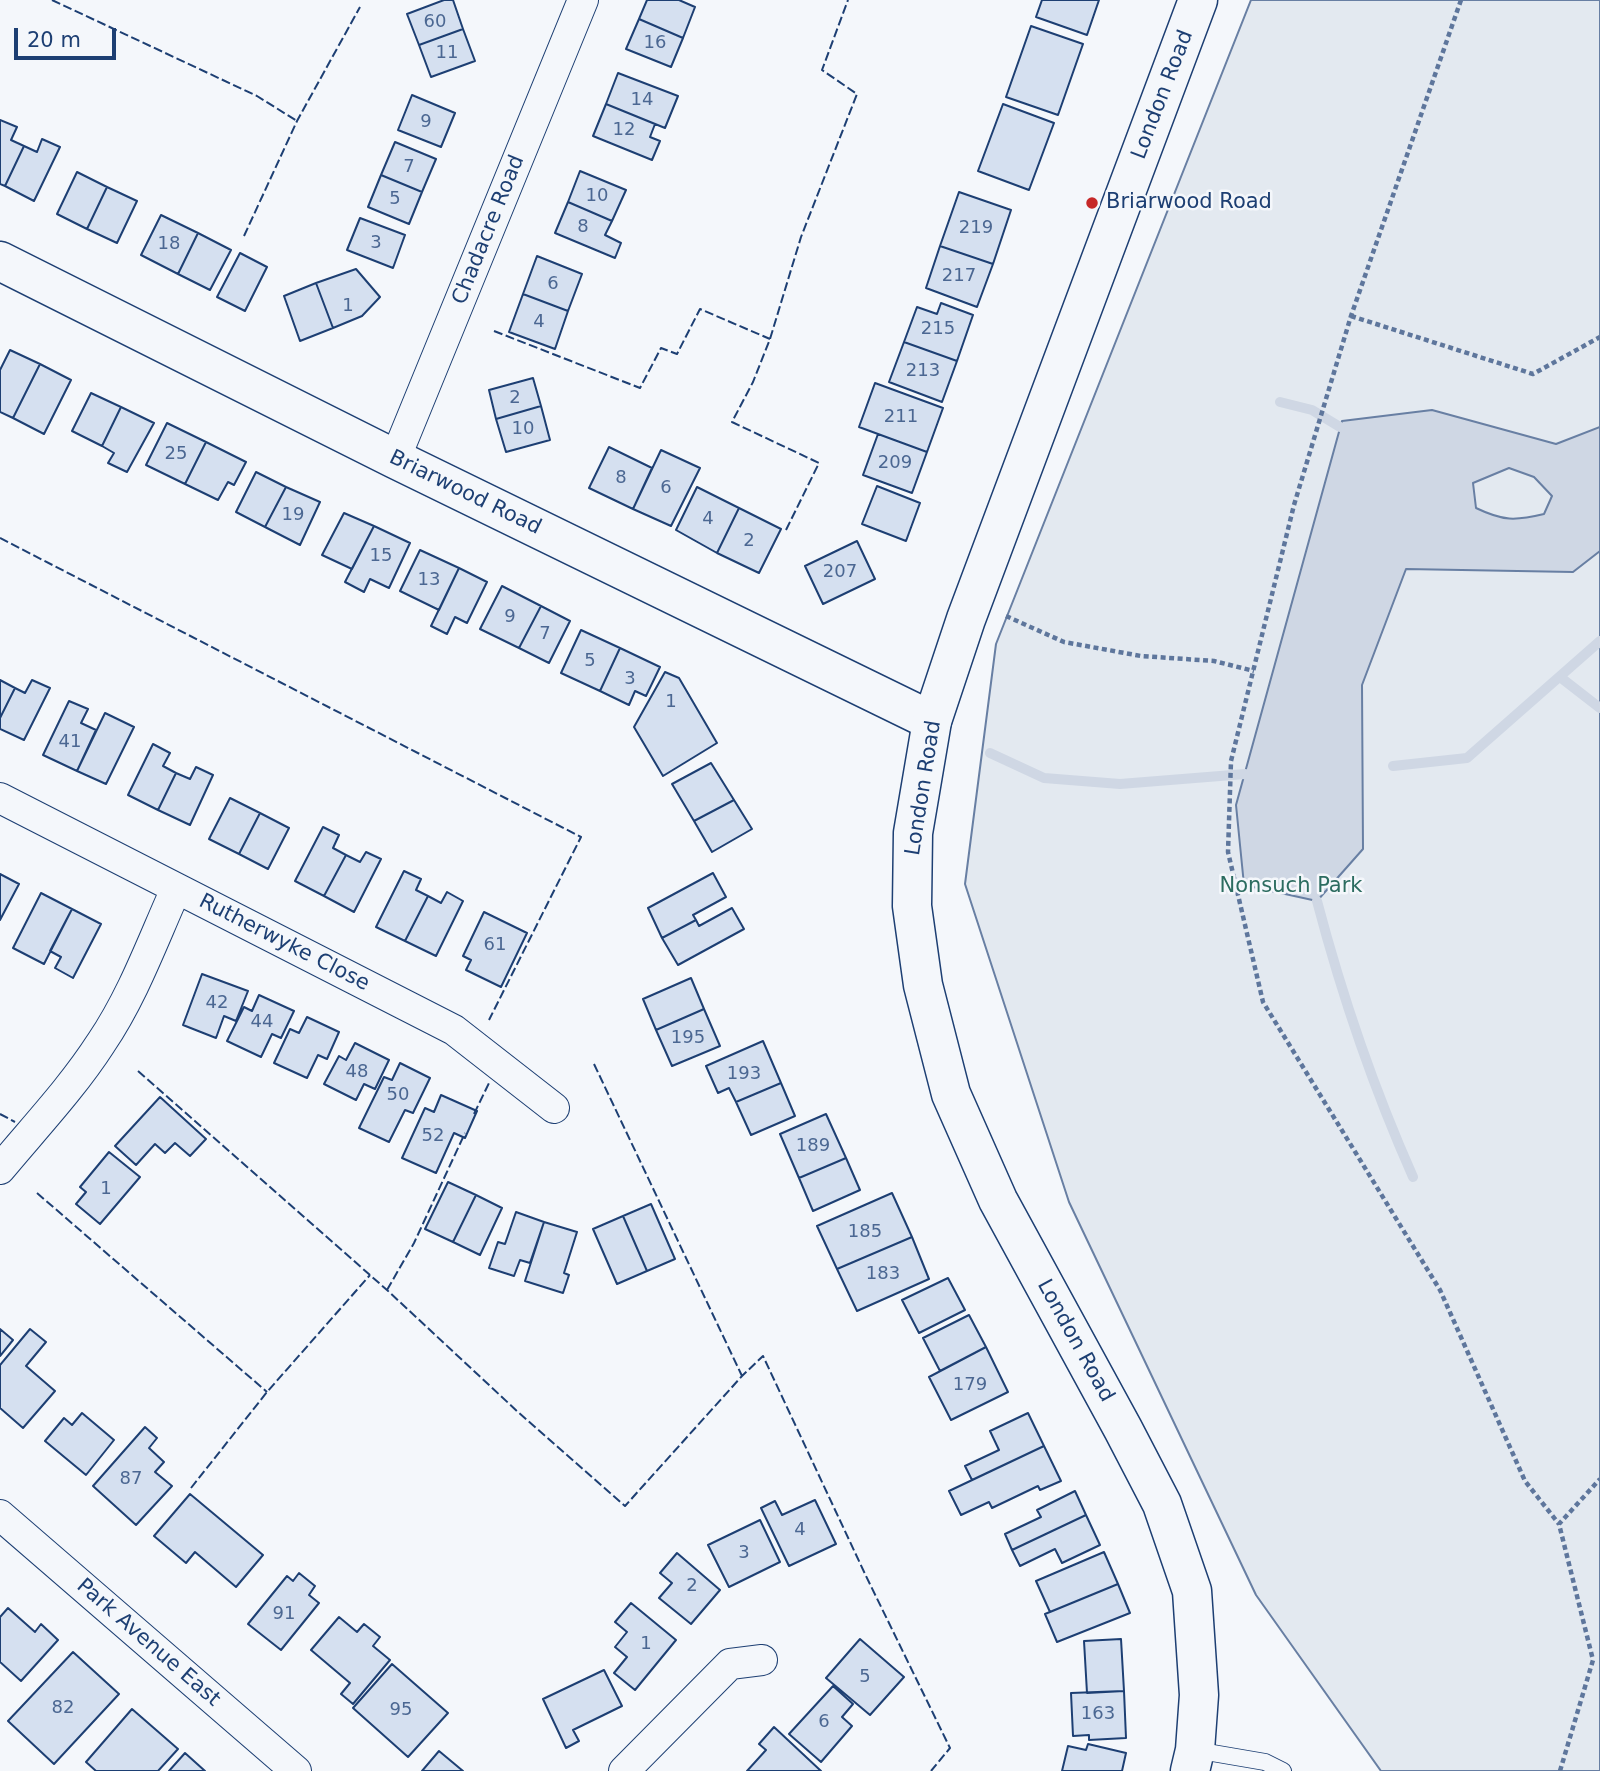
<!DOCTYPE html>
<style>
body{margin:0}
#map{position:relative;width:1600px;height:1771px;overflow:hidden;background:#f4f7fb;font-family:"DejaVu Sans",sans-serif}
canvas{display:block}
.scale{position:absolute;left:14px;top:28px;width:102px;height:32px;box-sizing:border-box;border:4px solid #1d3f73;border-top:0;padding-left:9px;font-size:21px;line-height:24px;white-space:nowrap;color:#1d3f73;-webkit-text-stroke:5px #f4f7fb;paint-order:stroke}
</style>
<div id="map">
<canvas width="1600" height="1771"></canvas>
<div class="scale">20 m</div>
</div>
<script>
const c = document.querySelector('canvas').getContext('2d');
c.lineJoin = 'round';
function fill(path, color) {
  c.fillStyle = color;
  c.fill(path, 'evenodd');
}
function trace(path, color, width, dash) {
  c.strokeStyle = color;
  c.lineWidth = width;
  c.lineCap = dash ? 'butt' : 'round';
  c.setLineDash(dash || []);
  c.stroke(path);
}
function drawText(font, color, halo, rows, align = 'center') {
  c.font = font + ' "DejaVu Sans",sans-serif';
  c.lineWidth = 5;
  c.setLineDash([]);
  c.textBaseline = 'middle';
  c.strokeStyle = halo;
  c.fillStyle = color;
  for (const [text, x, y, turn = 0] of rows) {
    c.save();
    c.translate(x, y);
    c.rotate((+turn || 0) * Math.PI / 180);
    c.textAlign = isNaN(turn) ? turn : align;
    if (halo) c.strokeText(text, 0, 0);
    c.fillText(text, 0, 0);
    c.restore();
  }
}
const green = new Path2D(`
 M1251,0H1600V1771H1381L1256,1595L1069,1202L965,884L996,644Z`);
fill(green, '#e3e9f0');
trace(green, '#687fa3', 2);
const water = new Path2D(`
 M1432,410L1556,444L1600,427V551L1573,572L1406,569L1362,685L1363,849L1317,901L1244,885L1236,805L1342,421ZM1509,468L1534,477L1552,496L1544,514C1515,521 1503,521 1476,508L1473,483Z`);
fill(water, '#cfd7e4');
trace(water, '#687fa3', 2);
trace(new Path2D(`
 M1280,402L1312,410L1340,427
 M1560,677L1600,708
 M990,753L1044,778L1120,784L1245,774
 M1393,766L1467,758L1600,641
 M1317,901C1342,996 1373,1087 1413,1177`), '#cfd7e4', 10);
const building = new Path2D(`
 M444,0H453L463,29L419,45L407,14Z
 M647,0H679L695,7L683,38L639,19Z
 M1042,0H1099L1087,35L1036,17Z
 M639,19L683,38L671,67L626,49Z
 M1031,26L1083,44L1058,115L1006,97Z
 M463,29L475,61L431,77L419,45Z
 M618,73L678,96L665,128L606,104Z
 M412,95L455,113L441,147L398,130Z
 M606,104L655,124L650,137L660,141L652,160L593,136Z
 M1003,104L1054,123L1029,190L978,171Z
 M0,120L17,127L11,140L24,146L5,186L0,184Z
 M42,139L60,147L34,201L5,186L24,146L37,152Z
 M395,142L436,159L422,192L381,175Z
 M580,171L626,190L612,221L568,202Z
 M77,172L107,187L87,229L57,214Z
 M381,175L422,192L409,224L368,207Z
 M107,187L137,201L117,243L87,229Z
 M959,192L1011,210L993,264L940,246Z
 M568,202L612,221L605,235L621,243L615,258L555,233Z
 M161,215L198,233L178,274L141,255Z
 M360,218L405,235L393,268L347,250Z
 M198,233L231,250L210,290L178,274Z
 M940,246L993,264L977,307L926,288Z
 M240,253L267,267L245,311L217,297Z
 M537,256L582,274L568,311L523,294Z
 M356,269L380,297L362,316L333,328L316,283Z
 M316,283L333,328L300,341L284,296Z
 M523,294L568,311L555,349L509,332Z
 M941,303L973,315L957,361L904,342L917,307L937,314Z
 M904,342L957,361L942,402L889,382Z
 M10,350L40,364L13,418L0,412V370Z
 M40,364L71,380L44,434L13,418Z
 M533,378L541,406L496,419L489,390Z
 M875,383L943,408L927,452L859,427Z
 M91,393L121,407L102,446L72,431Z
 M541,406L550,440L506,452L496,419Z
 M121,407L154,423L127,472L108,463L114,453L102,446Z
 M167,423L206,442L185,484L146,465Z
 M878,434L927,452L912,493L863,475Z
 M206,442L246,462L234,485L228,482L218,500L185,484Z
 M609,447L652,468L633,509L589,488Z
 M661,450L700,468L671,526L633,509Z
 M256,472L286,487L265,527L236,512Z
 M877,486L920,503L906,541L862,524Z
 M286,487L320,502L300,545L265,527Z
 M697,487L739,508L717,553L676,530Z
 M739,508L781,529L759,573L717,553Z
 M344,513L374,526L352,569L322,555Z
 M374,526L410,543L389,588L370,579L364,592L345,582Z
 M857,541L875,579L823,604L805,566Z
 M420,550L459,568L439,610L400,591Z
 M459,568L487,582L467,623L455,617L447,634L431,626Z
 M502,586L541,606L519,648L480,629Z
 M541,606L570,621L549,663L519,648Z
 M581,630L620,648L600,691L561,673Z
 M620,648L660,667L646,696L635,691L629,705L600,691Z
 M665,672L679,678L717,743L663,776L634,727Z
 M0,680L15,688L0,718Z
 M32,680L50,688L24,740L0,729V718L15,688L25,693Z
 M69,701L88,709L81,723L96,730L77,771L43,755Z
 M105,713L134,727L106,784L77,771Z
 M153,744L170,753L163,766L176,773L158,810L128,795Z
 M711,763L734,800L694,821L672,784Z
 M196,767L213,775L190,825L158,810L176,773L190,779Z
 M230,798L260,813L239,854L209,839Z
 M734,800L752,829L712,852L694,821Z
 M260,813L289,828L268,869L239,854Z
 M323,827L339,835L333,848L346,855L324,896L295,881Z
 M366,852L381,859L354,912L324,896L346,855L360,862Z
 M404,871L421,879L416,890L428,896L405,941L376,927Z
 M713,873L726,897L693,915L696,920L662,938L648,908Z
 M0,874L19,884L0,920Z
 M447,892L463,901L436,956L405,941L428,896L441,903Z
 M41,893L72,909L44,964L13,948Z
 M732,908L744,929L678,965L662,938L696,920L699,926Z
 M72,909L101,924L73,978L55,968L61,957L50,951Z
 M484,912L527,933L501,987L466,970L471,960L463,956Z
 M202,974L248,991L236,1021L224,1016L216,1038L183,1025Z
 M691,978L704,1009L656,1030L643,999Z
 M259,995L294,1011L281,1038L272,1034L261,1057L227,1041L244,1007L252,1011Z
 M704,1009L720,1046L672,1066L656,1030Z
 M307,1017L339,1032L327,1059L318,1055L307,1078L274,1063L290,1029L299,1033Z
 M763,1041L781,1083L736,1102L729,1088L718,1093L706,1066Z
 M355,1043L389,1060L375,1089L364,1084L356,1100L324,1084L339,1056L346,1060Z
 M400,1063L430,1078L413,1113L405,1110L389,1142L359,1128L384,1077L392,1080Z
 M781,1083L795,1116L751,1135L736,1102Z
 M441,1095L477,1111L465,1138L454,1133L436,1173L402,1158L425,1108L434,1112Z
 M160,1097L206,1139L190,1156L175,1143L165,1153L155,1144L136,1165L115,1146Z
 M826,1114L846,1158L799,1178L780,1134Z
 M109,1152L140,1177L100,1224L76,1204L86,1192L80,1187Z
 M846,1158L860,1190L813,1211L799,1178Z
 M448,1182L476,1195L453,1242L425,1229Z
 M892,1193L912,1237L837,1269L817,1226Z
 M476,1195L502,1208L480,1255L453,1242Z
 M651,1204L675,1259L647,1271L623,1216Z
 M516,1212L544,1222L530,1263L520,1260L514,1276L489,1268L498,1242L505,1244Z
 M623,1216L647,1271L617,1284L593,1229Z
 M544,1222L577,1232L564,1273L569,1275L563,1293L525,1281Z
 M912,1237L929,1279L857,1311L837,1269Z
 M948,1278L965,1310L919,1333L902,1300Z
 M969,1315L986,1347L940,1371L923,1338Z
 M0,1329L13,1340L0,1356Z
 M30,1329L46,1342L26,1366L55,1391L23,1428L0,1408V1365Z
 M986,1347L1008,1392L951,1420L929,1377Z
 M82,1413L114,1440L86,1475L45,1441L64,1418L72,1425Z
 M1028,1413L1044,1446L972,1480L965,1466L999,1450L990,1431Z
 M145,1427L157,1438L149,1448L164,1462L155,1472L172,1486L136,1525L93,1486Z
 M1044,1446L1061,1481L1040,1490L1038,1486L992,1508L989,1502L961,1515L949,1491Z
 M1075,1491L1086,1515L1012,1550L1005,1534L1041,1517L1037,1510Z
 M190,1494L263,1555L236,1587L195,1552L186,1563L154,1536Z
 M815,1500L836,1544L789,1566L761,1508L775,1501L782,1515Z
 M1086,1515L1100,1545L1062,1563L1055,1549L1020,1566L1012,1550Z
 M760,1520L780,1562L729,1587L708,1545Z
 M1104,1552L1118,1584L1050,1612L1036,1581Z
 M677,1553L720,1590L691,1624L659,1598L672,1583L660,1573Z
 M299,1573L315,1586L309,1595L319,1603L281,1650L248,1624L287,1576L293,1581Z
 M1118,1584L1130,1613L1057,1642L1045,1614Z
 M631,1603L676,1640L635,1690L614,1673L627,1657L615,1647L627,1632L615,1622Z
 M8,1608L35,1632L41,1624L58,1640L21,1681L0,1662V1617Z
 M339,1617L357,1632L364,1624L380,1637L373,1646L390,1660L353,1704L341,1694L350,1683L311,1650Z
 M860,1639L904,1677L870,1715L826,1678Z
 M1121,1639L1124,1691L1087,1693L1084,1641Z
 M73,1652L119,1694L54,1764L8,1721Z
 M392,1664L448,1713L408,1757L353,1708Z
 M604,1670L622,1706L573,1730L579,1741L566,1748L543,1699Z
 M833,1686L853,1704L842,1717L852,1726L821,1762L789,1734Z
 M1124,1691L1126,1738L1089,1740V1735L1073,1736L1071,1693Z
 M132,1709L178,1749L158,1771H96L86,1762Z
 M774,1727L821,1771H747L766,1750L759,1744Z
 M1088,1744L1126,1753L1122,1771H1062L1068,1746L1086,1750Z
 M439,1751L463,1771H422Z
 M185,1753L205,1771H169Z`);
fill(building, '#d5e0f0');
trace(building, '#1d3f73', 2);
const lane = new Path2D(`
 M1195,1750L1265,1762L1283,1771`);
const street = new Path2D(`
 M395,459L583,0
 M0,798L454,1030L554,1108
 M0,1169C34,1128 72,1088 101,1043C133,996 153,940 176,889
 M0,1515L296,1771
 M624,1771L730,1664L762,1660`);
const secondary = new Path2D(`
 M0,261L395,459L932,721`);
const highway = new Path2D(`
 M1190,1771L1195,1750L1199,1695L1192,1591L1162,1504L1123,1429L998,1200L951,1094L923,985L912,906L913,833L932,721L966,619L1198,0`);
trace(lane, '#1d3f73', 18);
trace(street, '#1d3f73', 32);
trace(secondary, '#1d3f73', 41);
trace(highway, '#1d3f73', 41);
trace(new Path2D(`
 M1461,0L1351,316L1294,505L1231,761L1228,852L1263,1002L1440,1290L1525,1481L1559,1524
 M1351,316L1533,374L1600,337
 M1006,616L1064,642L1141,656L1214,661L1254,671
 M1560,1771L1593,1660L1559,1524L1600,1479`), '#5e769c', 4.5, [5, 3.5]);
trace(lane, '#f4f7fb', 16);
trace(street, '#f4f7fb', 30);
trace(secondary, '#f4f7fb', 38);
trace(highway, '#f4f7fb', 38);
trace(new Path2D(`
 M52,0L257,96L297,121
 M244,236L297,121L360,7
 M494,331L640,388L661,348L677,354L700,309L770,339
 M786,530L819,463L732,422L753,382L770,339L801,237L857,94L822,70L848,0
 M0,538L581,837L489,1020
 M594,1064L742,1376
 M138,1071L387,1290L518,1412L625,1506L742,1376L763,1356L866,1576L950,1748L931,1771
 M0,1114L15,1122
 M474,1114L490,1081
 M37,1193L267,1392
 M387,1290L414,1243L465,1133
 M191,1488L267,1392L370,1275`), '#1d3f73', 2, [9, 3.5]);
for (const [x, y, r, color] of [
 [1092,203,7,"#c62828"]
]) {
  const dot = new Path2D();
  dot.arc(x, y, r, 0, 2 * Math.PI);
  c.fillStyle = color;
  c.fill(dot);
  trace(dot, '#f4f7fb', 2.5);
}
drawText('18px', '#4b6792', null, [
 ["60",435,22],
 ["16",655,43],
 ["11",447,53],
 ["14",642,100],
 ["9",426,122],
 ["12",624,130],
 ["7",409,167],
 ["10",597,196],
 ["5",395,199],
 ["8",583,227],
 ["219",976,228],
 ["3",376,243],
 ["18",169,244],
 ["217",959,276],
 ["6",553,284],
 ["1",348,306],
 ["4",539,322],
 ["215",938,329],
 ["213",923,371],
 ["2",515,398],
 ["211",901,417],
 ["10",523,429],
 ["25",176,454],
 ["209",895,463],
 ["8",621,478],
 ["6",666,488],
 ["19",293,515],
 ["4",708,519],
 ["2",749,541],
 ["15",381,556],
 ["207",840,572],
 ["13",429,580],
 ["9",510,617],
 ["7",545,634],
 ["5",590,661],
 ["3",630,679],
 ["1",671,702],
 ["41",70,742],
 ["61",495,945],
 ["42",217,1003],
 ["44",262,1022],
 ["195",688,1038],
 ["48",357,1072],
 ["193",744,1074],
 ["50",398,1095],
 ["52",433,1136],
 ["189",813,1146],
 ["1",106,1189],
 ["185",865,1232],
 ["183",883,1274],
 ["179",970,1385],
 ["87",131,1479],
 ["4",800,1530],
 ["3",744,1553],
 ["2",692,1586],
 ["91",284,1614],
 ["1",646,1644],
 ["5",865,1677],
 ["82",63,1708],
 ["95",401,1710],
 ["163",1098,1714],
 ["6",824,1722]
]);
drawText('21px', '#1d3f73', '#f4f7fb', [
 ["London Road",1163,95,-69],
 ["Chadacre Road",489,230,-68],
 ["Briarwood Road",465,493,26],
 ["London Road",924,788,-81],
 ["Rutherwyke Close",284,943,27],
 ["London Road",1075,1341,61],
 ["Park Avenue East",148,1643,41]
]);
drawText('21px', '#1d3f73', '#f4f7fb', [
 ["Briarwood Road",1106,203]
], 'left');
drawText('21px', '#2c6c60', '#f4f7fb', [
 ["Nonsuch Park",1291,887]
]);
</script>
